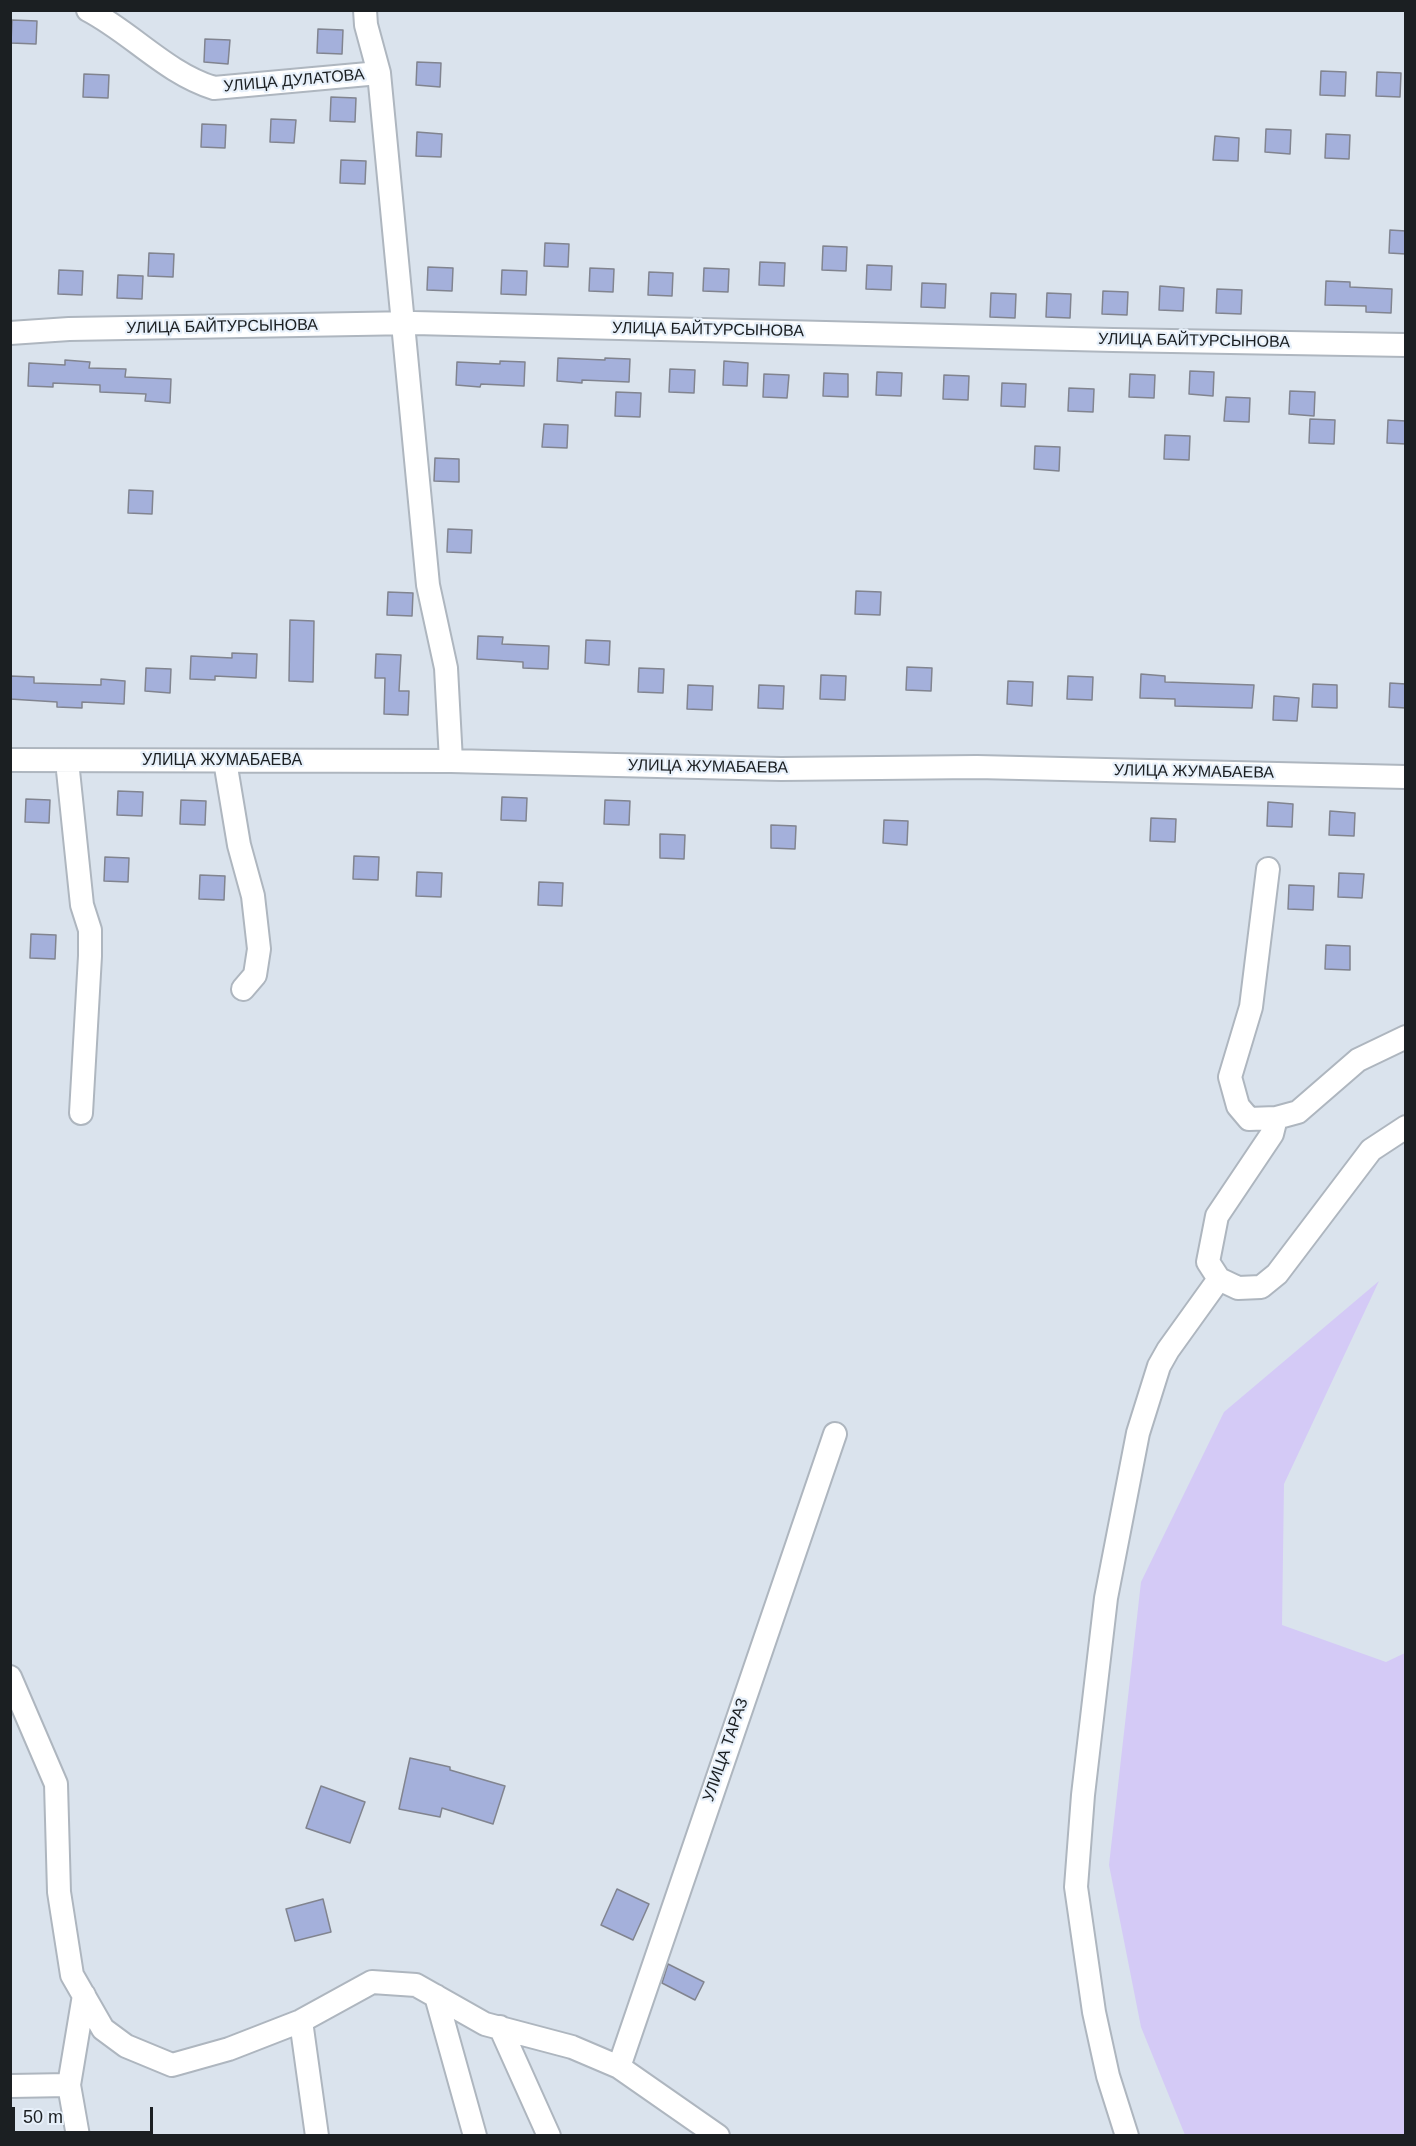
<!DOCTYPE html>
<meta charset="utf-8">
<style>
body{margin:0}
#map{position:relative;width:1416px;height:2146px;overflow:hidden;background:#dae3ed;font-family:Arial,sans-serif}
canvas{display:block}
.frame{position:absolute;inset:0;border:12px solid #1b1f22;pointer-events:none}
.scale{position:absolute;left:12px;top:2107px;width:141px;height:27px;box-sizing:border-box;border:3px solid #1b1f22;border-top:0;padding-left:8px;font-size:18px;line-height:21px;white-space:nowrap;color:#1b1f22;-webkit-text-stroke:4px #e7f0fa;paint-order:stroke}
</style>
<div id="map">
<canvas width="1416" height="2146"></canvas>
<div class="frame"></div>
<div class="scale">50 m</div>
</div>
<script>
const c = document.querySelector('canvas').getContext('2d');
c.lineJoin = 'round';
function fill(path, color) {
  c.fillStyle = color;
  c.fill(path, 'evenodd');
}
function trace(path, color, width, dash) {
  c.strokeStyle = color;
  c.lineWidth = width;
  c.lineCap = dash ? 'butt' : 'round';
  c.setLineDash(dash || []);
  c.stroke(path);
}
function drawText(font, color, halo, rows, align = 'center') {
  c.font = font + ' Arial,sans-serif';
  c.lineWidth = 4.5;
  c.setLineDash([]);
  c.textBaseline = 'middle';
  c.strokeStyle = halo;
  c.fillStyle = color;
  for (const [text, x, y, turn = 0] of rows) {
    c.save();
    c.translate(x, y);
    c.rotate((+turn || 0) * Math.PI / 180);
    c.textAlign = isNaN(turn) ? turn : align;
    if (halo) c.strokeText(text, 0, 0);
    c.fillText(text, 0, 0);
    c.restore();
  }
}
fill(new Path2D(`
 M1379,1281L1284,1484L1282,1625L1386,1662L1405,1653V2135H1185L1141,2027L1109,1865L1141,1582L1224,1412Z`), '#d4caf6');
const building = new Path2D(`
 M12,20L37,21L36,44L11,43Z
 M318,29L343,30L342,54L317,53Z
 M205,39L230,40L228,64L204,62Z
 M417,62L441,63L440,87L416,85Z
 M1321,71L1346,72L1345,96L1320,95Z
 M1377,72L1401,73L1400,97L1376,96Z
 M84,74L109,75L108,98L83,97Z
 M331,97L356,98L355,122L330,121Z
 M271,119L296,120L294,143L270,142Z
 M202,124L226,125L225,148L201,147Z
 M1266,129L1291,130L1290,154L1265,152Z
 M417,132L442,134L441,157L416,156Z
 M1326,134L1350,135L1349,159L1325,158Z
 M1215,136L1239,138L1238,161L1213,160Z
 M341,160L366,161L365,184L340,183Z
 M1390,230L1406,231V254L1389,253Z
 M545,243L569,244L568,267L544,266Z
 M823,246L847,247L846,271L822,270Z
 M149,253L174,254L173,277L148,276Z
 M760,262L785,263L784,286L759,285Z
 M867,265L892,266L891,290L866,289Z
 M428,267L453,268L452,291L427,290Z
 M590,268L614,269L613,292L589,291Z
 M704,268L729,269L728,292L703,291Z
 M59,270L83,271L82,295L58,294Z
 M502,270L527,271L526,295L501,294Z
 M649,272L673,273L672,296L648,295Z
 M118,275L143,276L142,299L117,298Z
 M1326,281L1350,282V287L1392,289L1391,313L1366,312V306L1325,305Z
 M922,283L946,284L945,308L921,307Z
 M1160,286L1184,288L1183,311L1159,310Z
 M1217,289L1242,290L1241,314L1216,313Z
 M1103,291L1128,292L1127,315L1102,314Z
 M991,293L1016,294L1015,318L990,317Z
 M1047,293L1071,294L1070,318L1046,317Z
 M558,358L605,360V358L630,359L629,382L582,380V383L557,381Z
 M65,360L90,362L89,368L126,369L125,377L171,379L170,403L145,401L146,394L100,392V385L53,383V387L28,386L29,363L65,365Z
 M500,361L525,362L524,386L481,384L480,387L456,385L457,362L500,364Z
 M724,361L748,363L747,386L723,385Z
 M670,369L695,370L694,393L669,392Z
 M1190,371L1214,372L1213,396L1189,394Z
 M877,372L902,373L901,396L876,395Z
 M824,373L848,374V397L823,396Z
 M764,374L789,375L787,398L763,397Z
 M1130,374L1155,375L1154,398L1129,397Z
 M944,375L969,376L968,400L943,399Z
 M1002,383L1026,384L1025,407L1001,406Z
 M1069,388L1094,389L1093,412L1068,411Z
 M1290,391L1315,392L1314,416L1289,414Z
 M616,392L641,393L640,417L615,416Z
 M1226,397L1250,398L1249,422L1224,421Z
 M1310,419L1335,420L1334,444L1309,443Z
 M1388,420L1406,421V444L1387,443Z
 M544,424L568,425L567,448L542,447Z
 M1165,435L1190,436L1189,460L1164,459Z
 M1035,446L1060,447L1059,471L1034,469Z
 M435,458L459,459V482L434,481Z
 M129,490L153,491L152,514L128,513Z
 M448,529L472,530L471,553L447,552Z
 M856,591L881,592L880,615L855,614Z
 M388,592L413,593L412,616L387,615Z
 M290,620L314,621L313,682L289,681Z
 M478,636L503,637L502,644L549,646L548,669L523,668V662L477,659Z
 M586,640L610,641L609,665L585,663Z
 M232,653L257,654L256,678L215,676V680L190,679L191,656L232,658Z
 M376,654L401,655L399,691H409L408,715L384,714L385,678H375Z
 M907,667L932,668L931,691L906,690Z
 M146,668L171,669L170,693L145,691Z
 M639,668L664,669L663,693L638,692Z
 M1141,674L1165,676V682L1254,685L1252,708L1175,706V699L1140,698Z
 M821,675L846,676L845,700L820,699Z
 M10,676L34,677V683L101,685V679L125,681L124,704L82,702V708L57,707V702L10,699Z
 M1068,676L1093,677L1092,700L1067,699Z
 M1008,681L1033,682L1032,706L1007,704Z
 M1390,683L1406,684V708L1389,707Z
 M1313,684L1337,685V708L1312,707Z
 M688,685L713,686L712,710L687,709Z
 M759,685L784,686L783,709L758,708Z
 M1274,696L1299,698L1297,721L1273,720Z
 M118,791L143,792L142,816L117,815Z
 M502,797L527,798L526,821L501,820Z
 M26,799L50,800L49,823L25,822Z
 M181,800L206,801L205,825L180,824Z
 M605,800L630,801L629,825L604,824Z
 M1268,802L1293,804L1292,827L1267,826Z
 M1330,811L1355,813L1354,836L1329,835Z
 M1151,818L1176,819L1175,842L1150,841Z
 M884,820L908,821L907,845L883,843Z
 M771,825L796,826L795,849L771,848Z
 M660,834L685,835L684,859L660,858Z
 M354,856L379,857L378,880L353,879Z
 M105,857L129,858L128,882L104,881Z
 M417,872L442,873L441,897L416,896Z
 M1339,873L1364,874L1362,898L1338,897Z
 M200,875L225,876L224,900L199,899Z
 M539,882L563,883L562,906L538,905Z
 M1289,885L1314,886L1313,910L1288,909Z
 M31,934L56,935L55,959L30,958Z
 M1326,945L1350,946V970L1325,969Z
 M410,1758L450,1767V1770L505,1786L493,1824L442,1808L440,1817L399,1809Z
 M321,1786L365,1802L350,1843L306,1828Z
 M617,1889L649,1904L633,1940L601,1925Z
 M323,1899L331,1932L295,1941L286,1909Z
 M668,1964L704,1982L695,2000L662,1983Z`);
fill(building, '#a4b0db');
trace(building, '#81848f', 1.5);
const minor = new Path2D(`
 M88,10C132,33 166,73 214,88L379,73
 M365,10L366,25L379,73L428,585L446,668L451,761
 M10,333L69,329L414,323L1113,340L1406,345
 M10,760L451,761L781,769L977,767L1406,777
 M67,761L82,905L90,930V956L81,1113
 M225,761L239,845L253,896L259,949L255,975L243,989
 M1268,869L1251,1007L1230,1077L1238,1106L1249,1119L1276,1118L1298,1112L1358,1060L1406,1037
 M1276,1118L1272,1134L1217,1216L1208,1262L1219,1279L1238,1288L1261,1287L1277,1274L1371,1150L1406,1127
 M10,1677L56,1784L59,1892L72,1975L103,2029L126,2046L172,2065L229,2049L301,2021L372,1982L416,1985L485,2024L572,2047L619,2067L718,2136
 M436,1996L475,2136
 M301,2021L317,2136
 M500,2027L549,2136
 M619,2067L835,1434
 M10,2086L69,2085
 M78,2136L69,2085L84,1995
 M1127,2136L1108,2076L1094,2012L1076,1887L1083,1795L1106,1598L1138,1433L1159,1366L1168,1350L1219,1279`);
trace(minor, '#aeb6bf', 26);
trace(minor, '#fff', 22);
drawText('16px', '#1b1f22', '#e7f0fa', [
 ["УЛИЦА ДУЛАТОВА",294,81,-5],
 ["УЛИЦА БАЙТУРСЫНОВА",222,327,-1],
 ["УЛИЦА БАЙТУРСЫНОВА",708,330,1],
 ["УЛИЦА БАЙТУРСЫНОВА",1194,341,1],
 ["УЛИЦА ЖУМАБАЕВА",222,761],
 ["УЛИЦА ЖУМАБАЕВА",708,767,1],
 ["УЛИЦА ЖУМАБАЕВА",1194,772,1],
 ["УЛИЦА ТАРАЗ",726,1750,-71]
]);
</script>
